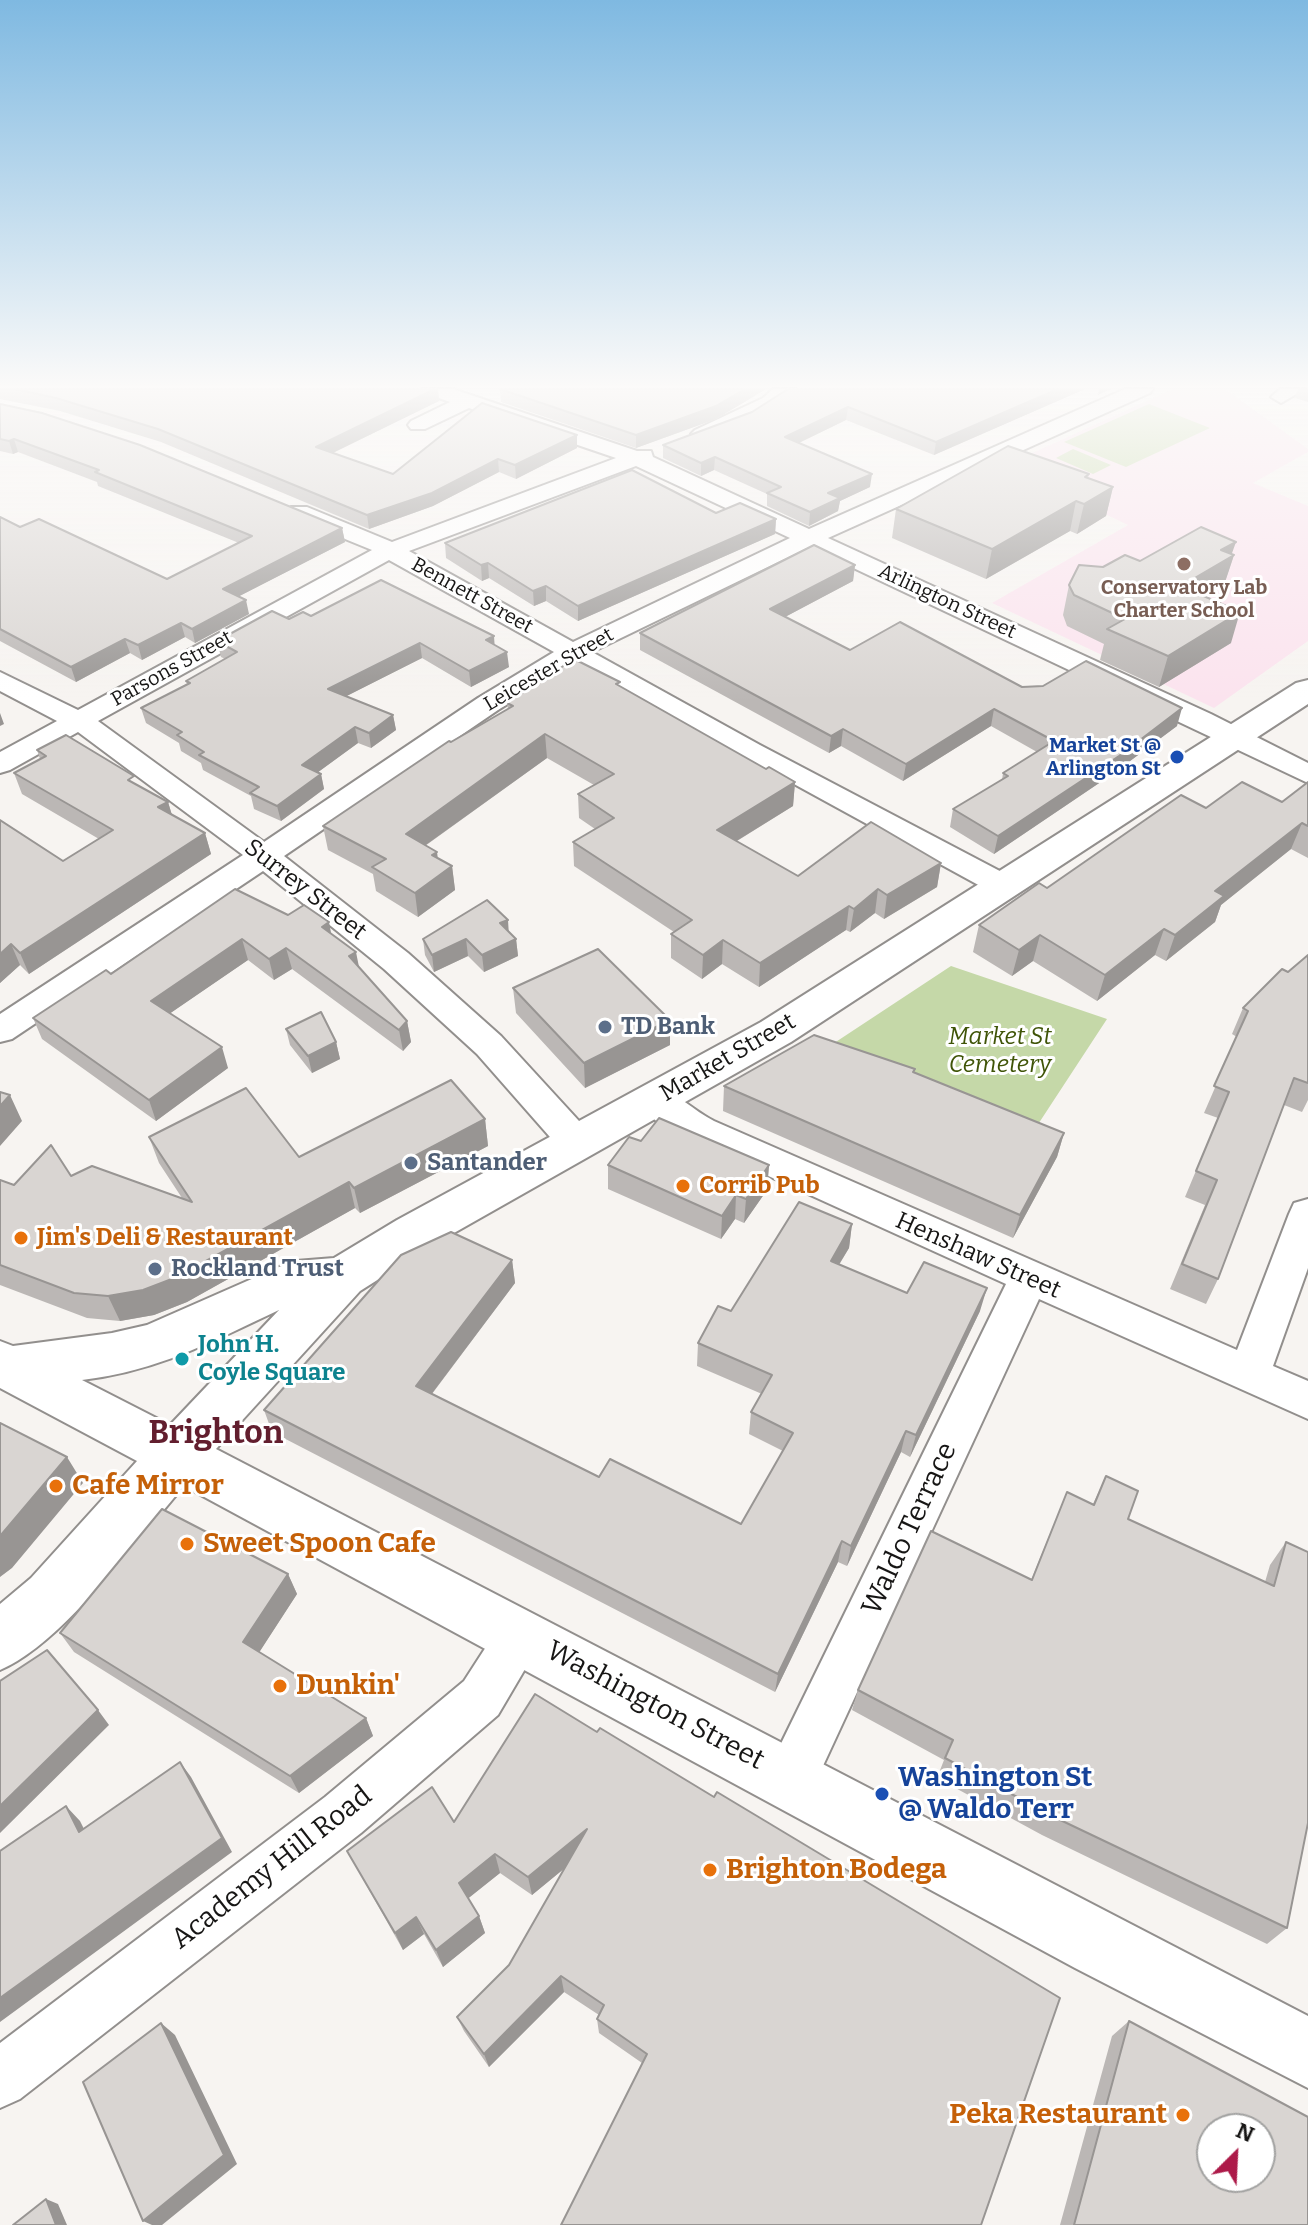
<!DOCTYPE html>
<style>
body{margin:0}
#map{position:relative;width:1308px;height:2225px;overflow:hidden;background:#f7f4f1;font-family:Bitter,serif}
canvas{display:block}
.north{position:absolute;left:1196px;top:2113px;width:80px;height:80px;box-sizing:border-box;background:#fff;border:2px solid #a2a2a1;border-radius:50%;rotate:24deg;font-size:22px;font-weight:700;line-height:32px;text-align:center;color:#171615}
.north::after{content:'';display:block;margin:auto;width:28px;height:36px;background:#ad1a49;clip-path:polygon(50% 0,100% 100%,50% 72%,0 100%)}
</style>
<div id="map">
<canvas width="1308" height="2225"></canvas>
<div class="north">N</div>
</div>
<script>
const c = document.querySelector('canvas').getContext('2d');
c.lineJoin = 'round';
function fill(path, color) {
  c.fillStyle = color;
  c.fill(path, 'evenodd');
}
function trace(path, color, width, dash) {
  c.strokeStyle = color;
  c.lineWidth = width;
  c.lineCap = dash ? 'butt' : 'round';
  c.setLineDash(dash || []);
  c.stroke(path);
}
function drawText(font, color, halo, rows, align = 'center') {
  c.font = font + ' Bitter,serif';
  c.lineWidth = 6;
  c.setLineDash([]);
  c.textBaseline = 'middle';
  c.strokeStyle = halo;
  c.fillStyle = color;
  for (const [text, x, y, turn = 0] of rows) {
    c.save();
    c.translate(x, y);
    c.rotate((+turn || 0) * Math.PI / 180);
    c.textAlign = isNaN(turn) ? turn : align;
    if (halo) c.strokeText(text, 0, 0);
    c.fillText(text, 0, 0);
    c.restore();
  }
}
fill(new Path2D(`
 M1173,389H1225L1308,449V452L1253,483L1308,506V641L1214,708L992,603L1128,525L1004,466Z`), '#fbe3ee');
fill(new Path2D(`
 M1149,404L1210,428L1126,467L1064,442Z
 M1073,449L1111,465L1093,474L1056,458Z
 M951,966L1107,1019L1033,1132L816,1055Z`), '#c5d8a8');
const minor = new Path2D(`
 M422,389H453L637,451H651L653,457L809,529L1125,389H1153L1150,393L828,538L1211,714L1308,763V783L809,547L592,652L760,745L1015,879L1020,886L1015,893L1004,896L993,893L573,663L498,710L284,856L408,953L501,1036L590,1133L595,1143L590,1153L577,1157L564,1153L477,1054L384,969L263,871L12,1039L0,1042V1014L243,855L78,732L10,770L0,773V752L57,721L0,691V672L78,710L372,550L291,517L288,512L291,507H307L392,542L616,458L469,408L425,429H411L408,425L411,421L450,402L425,393ZM636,466L790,538L573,642L409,551ZM389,560L554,652L478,698L264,842L98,721Z
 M773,389H796L777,406L709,438L702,440L691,434L695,430L763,398Z
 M1280,389H1305L1281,403L1271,397Z
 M655,1086C676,1092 694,1111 714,1121L1237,1350L1289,1214L1294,1203L1308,1199V1268L1273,1366L1308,1381V1419L1039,1299L809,1796L791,1803L773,1796L766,1778L773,1760L1006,1284L665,1129L642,1108L637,1099L642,1090Z
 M521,1612L538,1619L545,1635L498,1715L361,1833L20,2099L0,2108V2043L325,1797L464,1681L504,1619Z`);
const major = new Path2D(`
 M1308,680V704L791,1042L431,1246L360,1291L216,1449L1308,2016V2088L1075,1968L184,1486C138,1539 62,1644 0,1670V1604L31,1578L137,1461L0,1388V1341L13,1346L112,1333L147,1325L279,1267L296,1261L334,1258L397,1220L761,1022L1296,683ZM279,1310L170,1425L82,1380C158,1371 211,1342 279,1310Z`);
trace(minor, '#928f8d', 4);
trace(major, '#928f8d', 4);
fill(minor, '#fff');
fill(major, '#fff');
fill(new Path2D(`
 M0,389H438L439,401L333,453L393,474L577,435V448L516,479L499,472L433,506L369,529L161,442L60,411L0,399Z
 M500,389H766L716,419L636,448L501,402Z
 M788,389H1085L934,455L846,420L799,443L870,487L840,501L838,511L809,526L767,506V494L714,470L701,476L663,458V445L752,412Z
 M1298,389H1308V402L1295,398Z
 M0,404L342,528L345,542L239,596L249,614L195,643L185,637L142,660L130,653L76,682L0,641V517L20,527L167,579L239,543L98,486L97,482L18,452L13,454L0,451Z
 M1089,474L1088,478L1113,487L1106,516L1077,534L1070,531L986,579L892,538L896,509Z
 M716,513L776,519L775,534L578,621L546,601L534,606L489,578L482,581L446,558L445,543Z
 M1232,554L1234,555L1224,585L1205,596L1231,643L1159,687L1100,660L1104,644L1067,626L1063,615L1069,585L1103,567Z
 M855,565L853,581L785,617L850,650L1022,687L1177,726L1114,773L994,854L950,827L953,809L1002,780L1003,773L1037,752L991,726L903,781L841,746L829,753L640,650V633Z
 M311,616L494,645L509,667L471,687L422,658L346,696L393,715L396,730L371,748L358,743L318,772L321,774L324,789L281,821L254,809L251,796L203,770L201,763L181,751L179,743L146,723L141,708L187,684L186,681L225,659L221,657L217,641L289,619Z
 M620,686L766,769L795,782L793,806L737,841L798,876L941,863L937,887L884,919L875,913L850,932L846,930L759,987L722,964L702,979L671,958V934L674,932L574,866L573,842L595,829L579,818L578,794L594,785L547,758L425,846L437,858L452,866L455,890L418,917L376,891L373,874L328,850L323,826L451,742L508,709L507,703Z
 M37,750L136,784L168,802L172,815L205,833L211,854L29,974L20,965L0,983V820L63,861L99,839L22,794L14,773L40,759Z
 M1308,782V858L1291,849L1221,905L1215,922L1166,961L1155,955L1097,1001L1033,961L1012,976L973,952L979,925L1047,888L1206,808L1282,802Z
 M288,915L331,933L359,968L407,1021L411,1042L403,1051L292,969L274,980L248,960L170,1013L228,1068L156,1121L42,1039L33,1018L111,974Z
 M509,932L516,939L518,956L484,972L468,956L434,972L425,955L423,939Z
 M1308,955V1100L1302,1112L1284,1105L1218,1279L1206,1304L1170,1289L1205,1205L1185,1197L1218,1118L1204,1113L1237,1037L1232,1034L1243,1008Z
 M513,988L670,1020V1045L585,1088L516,1013Z
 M286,1029L336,1042L340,1059L312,1073L290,1045Z
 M915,1073L1064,1133L1057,1157L1013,1238L723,1111L724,1086Z
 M485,1119L488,1146L360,1213L355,1208L187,1302L154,1315L120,1321L87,1318L0,1285V1180L14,1185L71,1176L182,1198L159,1163L149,1137L299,1157Z
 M641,1141L769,1165L767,1190L744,1223L735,1219L721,1239L608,1189V1165Z
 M852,1224L849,1248L839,1265L907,1293L980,1311L910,1457L901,1452L847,1566L838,1562L775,1692L272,1432L264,1410L512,1260L515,1283L432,1394L599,1477L741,1524L783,1451L749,1434L751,1412L762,1394L697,1366L698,1343L731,1311Z
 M1106,1476L1128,1519L1265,1582L1270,1565L1286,1542L1287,1928L1267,1944L1042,1835L937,1778L944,1760L852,1710L858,1690L1031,1580L1067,1492L1093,1504Z
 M288,1574L297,1594L259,1652L366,1718L373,1736L299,1793L74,1652L60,1633Z
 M597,1732L714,1797L1060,1998L642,2063L599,2033L597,2019L599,2015L564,1992L489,2067L464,2031L457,2017L509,1965L565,1868L532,1895L500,1873L468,1898L479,1916L485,1933L443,1967L424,1934L403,1950L347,1851L454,1822Z
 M1129,2021L1308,2225H1060L1112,2036Z`), '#bbb7b5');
fill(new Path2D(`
 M435,389H438L439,401L318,460L316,447Z
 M745,389H766L716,419L636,448V435Z
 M1058,389H1085L934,455L936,442Z
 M1099,389H1111L1098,395Z
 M848,407L846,420L784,450L785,437Z
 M577,435V448L516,479L515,465Z
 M14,439L18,452L13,454L9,441Z
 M715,457L714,470L701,476V463Z
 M498,459L499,472L433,506L369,529L367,515Z
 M872,474L870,487L840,501L838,511L809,526L810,512L828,493Z
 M1113,487L1106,516L1077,534L1084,504Z
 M1076,501L1070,531L986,579L992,549Z
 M776,519L775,534L578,621V606Z
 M342,528L345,542L226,603L223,589Z
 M1236,542L1231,556L1234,555L1224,585L1172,616L1181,586L1221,550Z
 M488,563L489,578L482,581L481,565Z
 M855,565L853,581L768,626L770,609Z
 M546,586V601L534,606L533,591Z
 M246,600L249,614L195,643L192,629Z
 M1240,612L1231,643L1159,687L1168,656Z
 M181,623L185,637L142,660L138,645Z
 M494,636L495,651L486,640Z
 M125,639L130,653L76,682L71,667Z
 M420,643L422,658L331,704L328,689Z
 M507,652L509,667L471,687L469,671Z
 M1182,708L1177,726L1114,773L994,854L998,836Z
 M994,709L991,726L903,781L906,764Z
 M0,713L4,724L0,726Z
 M393,715L396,730L371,748L369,733Z
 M355,727L358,743L306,781L302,765Z
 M843,729L841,746L829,753L831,736Z
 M545,734L547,758L409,857L406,834Z
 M321,774L324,789L281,821L277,806Z
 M795,782L793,806L717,853V830Z
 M168,802L174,822L158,807Z
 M1302,823L1291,849L1221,905L1215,922L1166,961L1175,935L1215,891Z
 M205,833L211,854L29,974L20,953Z
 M437,852L440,875L452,866L455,890L418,917L415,893L432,855Z
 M941,863L937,887L884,919L887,895Z
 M878,889L875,913L850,932L854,909Z
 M849,906L846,930L759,987L760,963Z
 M508,920L509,936L500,923Z
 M329,922L333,943L322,927Z
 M1164,929L1155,955L1097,1001L1105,975Z
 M1040,935L1033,961L1012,976L1019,950Z
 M242,939L248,960L159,1021L151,1001Z
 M466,939L468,956L434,972L432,955Z
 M516,939L518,956L484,972L482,955Z
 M723,940L722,964L702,979L703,955Z
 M11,944L20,965L0,983V954Z
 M286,948L292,969L274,980L269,959Z
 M356,952L360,972L349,956Z
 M670,1020V1045L585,1088L584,1063Z
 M407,1021L411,1042L403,1051L399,1030Z
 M336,1042L340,1059L312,1073L308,1056Z
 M222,1047L228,1068L156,1121L149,1100Z
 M10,1095L22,1121L0,1146V1106Z
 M485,1119L488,1146L360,1213L354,1188Z
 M1064,1133L1057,1157L1013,1238L1020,1215Z
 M769,1165L767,1190L744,1223L746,1199Z
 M349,1182L355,1208L187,1302L154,1315L120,1321L108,1296Z
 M736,1195L735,1219L721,1239L722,1216Z
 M852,1224L849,1248L827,1284L831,1261Z
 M512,1260L515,1283L421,1408L416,1386Z
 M987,1288L980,1311L910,1457L916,1435Z
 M906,1431L901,1452L847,1566L851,1546Z
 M67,1457L83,1483L12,1568L0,1577V1536Z
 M842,1541L838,1562L775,1692L778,1674Z
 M288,1574L297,1594L253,1662L243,1642Z
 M98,1710L109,1725L0,1833V1806Z
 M366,1718L373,1736L299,1793L290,1776Z
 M180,1762L191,1777L232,1852L0,2022V1998Z
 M66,1806L80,1821L93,1847L79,1832Z
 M587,1829L589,1848L532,1895L528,1877Z
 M495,1854L500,1873L465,1901L459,1883Z
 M479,1916L485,1933L443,1967L436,1950Z
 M416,1917L424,1934L403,1950L395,1933Z
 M561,1976L564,1992L489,2067L484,2054Z
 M161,2023L175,2035L237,2164L162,2225H152L143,2221Z
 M46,2199L58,2204L67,2225H56Z`), '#989593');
const building = new Path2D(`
 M15,389H435L316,447L393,474L482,403L577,435L515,465L498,459L432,493L367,515L158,429L56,398Z
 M500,389H745L716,406L636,435Z
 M788,389H1058L936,442L848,407L785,437L872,474L828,493L840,498L810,512L767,493L781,487L715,457L701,463L663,445L752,412Z
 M0,404L42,413L140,445L342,528L223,589L246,600L192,629L181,623L138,645L125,639L71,667L0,629V517L20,527L39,519L167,579L252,536L95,472L99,470L14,439L9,441L0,439Z
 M1008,446L1089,474L1085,477L1113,487L1084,504L1076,501L992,549L896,509Z
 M632,470L716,513L740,503L776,519L578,606L546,586L533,591L488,563L481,565L445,543Z
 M1201,527L1236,542L1221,550L1234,555L1181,586L1240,612L1168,656L1107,629L1125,619L1074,595L1069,585L1079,565L1103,567L1125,555L1140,561Z
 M814,545L855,565L770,609L850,650L900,622L1022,687L1043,686L1086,661L1182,708L1119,756L998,836L953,809L1008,776L1003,773L1054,741L994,709L906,764L843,729L831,736L640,633Z
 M381,580L494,636L486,640L507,652L469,671L420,643L328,689L393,715L369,733L355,727L302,765L321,774L277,806L250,793L259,787L199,755L204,752L177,735L182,732L141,708L190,683L186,681L237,652L217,641L272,611L289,619L303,612L311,616Z
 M574,659L620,682L616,684L766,769L769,767L795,782L717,830L798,876L871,822L941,863L887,895L878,889L854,909L849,906L760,963L723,940L703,955L671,934L692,920L573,842L614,818L578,794L614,774L545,734L406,834L437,852L432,855L452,866L415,893L372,867L386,859L323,826L449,741L451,742L513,706L507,703Z
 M66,735L134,776L128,780L168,802L158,807L205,833L20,953L11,944L0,954V820L63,861L113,830L14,773L46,756L37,750Z
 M1242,782L1282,802L1308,782V826L1302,823L1215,891L1224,896L1175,935L1164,929L1105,975L1040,935L1019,950L979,925L1039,883L1047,888L1181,795L1206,808Z
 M235,889L288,915L304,905L329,922L322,927L356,952L349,956L407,1021L399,1030L286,948L269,959L242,939L151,1001L222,1047L149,1100L33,1018L106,970L111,974Z
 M487,900L508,920L500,923L516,939L482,955L466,939L432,955L423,939Z
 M598,949L670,1020L584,1063L513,988Z
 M1308,955V1083L1294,1078L1218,1279L1182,1264L1217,1180L1196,1171L1229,1092L1214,1086L1248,1011L1243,1008L1282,969L1288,972Z
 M321,1012L336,1042L308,1056L286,1029Z
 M814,1035L915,1069L913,1072L1064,1133L1020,1215L724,1086Z
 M451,1080L485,1119L354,1188L349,1182L177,1277L143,1290L108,1296L74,1293L0,1265V1180L14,1185L51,1145L71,1176L92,1166L192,1202L149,1137L246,1088L299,1157Z
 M0,1092L10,1095L0,1106Z
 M659,1118L769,1165L746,1199L736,1195L722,1216L608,1165L629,1137L641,1141Z
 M799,1202L852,1224L831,1261L907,1293L924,1262L987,1288L916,1435L906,1431L851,1546L842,1541L778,1674L264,1410L401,1255L451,1232L512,1260L416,1386L599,1477L610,1459L741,1524L793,1433L751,1412L772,1375L698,1343L718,1306L731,1311Z
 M0,1423L67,1457L0,1536Z
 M1106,1476L1138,1491L1128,1519L1274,1586L1286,1542L1308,1552V1823L1287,1928L1054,1817L945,1758L953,1740L858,1690L931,1531L1032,1580L1067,1492L1094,1505Z
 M162,1509L288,1574L243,1642L366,1718L290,1776L60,1633Z
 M47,1650L98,1710L0,1806V1681Z
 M535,1694L597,1732L600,1728L714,1797L717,1792L1060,1998L981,2225H561L647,2054L597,2019L604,2005L561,1976L484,2054L457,2017L509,1965L587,1829L528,1877L495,1854L459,1883L479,1916L436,1950L416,1917L395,1933L347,1851L432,1787L454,1822Z
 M180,1762L222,1838L0,1998V1851L66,1806L79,1832Z
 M1129,2021L1308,2117V2225H1074ZM1212,2129H1260V2177H1212Z
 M161,2023L224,2155L143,2221L83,2082Z
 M46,2199L56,2225H13Z`);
fill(building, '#d9d5d2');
trace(building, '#989593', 2);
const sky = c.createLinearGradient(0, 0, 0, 701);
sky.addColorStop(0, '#7fb9e1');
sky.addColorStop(0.55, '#fbfaf9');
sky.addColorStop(1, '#fbfaf900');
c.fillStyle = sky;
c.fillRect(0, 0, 1308, 701);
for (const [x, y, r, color] of [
 [1184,564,8,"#8d6e63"],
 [1177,757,8,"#1a4fb4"],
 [605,1027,8,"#5c6f8a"],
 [411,1163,8,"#5c6f8a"],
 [683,1186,8,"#e8710a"],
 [21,1238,8,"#e8710a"],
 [155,1269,8,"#5c6f8a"],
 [182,1359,8,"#0f9aa8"],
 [56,1486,8,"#e8710a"],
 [187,1544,8,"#e8710a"],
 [280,1686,8,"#e8710a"],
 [882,1794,8,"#1a4fb4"],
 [710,1870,8,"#e8710a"],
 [1183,2115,8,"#e8710a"]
]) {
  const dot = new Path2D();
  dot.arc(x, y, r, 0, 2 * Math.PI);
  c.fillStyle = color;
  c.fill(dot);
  trace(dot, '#fff', 3);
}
drawText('bold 20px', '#785e54', '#fff', [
 ["Conservatory Lab",1184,588],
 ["Charter School",1184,611]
]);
drawText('20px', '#171615', '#fff', [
 ["Bennett Street",472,596,29],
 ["Arlington Street",947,602,25],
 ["Parsons Street",172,669,-29],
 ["Leicester Street",549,670,-30]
]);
drawText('bold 20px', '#164399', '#fff', [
 ["Market St @",1161,746],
 ["Arlington St",1161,769]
], 'right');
drawText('24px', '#171615', '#fff', [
 ["Surrey Street",305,890,38],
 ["Market Street",728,1058,-30],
 ["Henshaw Street",978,1256,24]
]);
drawText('bold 24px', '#4e5e75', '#fff', [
 ["TD Bank",621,1027],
 ["Santander",427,1163],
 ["Rockland Trust",171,1269]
], 'left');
drawText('italic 24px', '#3f5407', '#fff', [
 ["Market St",1000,1037],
 ["Cemetery",1000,1065]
]);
drawText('bold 24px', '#c56008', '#fff', [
 ["Corrib Pub",699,1186],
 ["Jim's Deli & Restaurant",37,1238]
], 'left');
drawText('bold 24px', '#0d838f', '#fff', [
 ["John H.",198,1345],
 ["Coyle Square",198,1373]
], 'left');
drawText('bold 28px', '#c56008', '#fff', [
 ["Cafe Mirror",72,1486],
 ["Sweet Spoon Cafe",203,1544],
 ["Dunkin'",296,1686],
 ["Brighton Bodega",726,1870],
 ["Peka Restaurant",1167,2115,"right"]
], 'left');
drawText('28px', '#171615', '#fff', [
 ["Waldo Terrace",910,1529,-65],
 ["Washington Street",655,1706,28],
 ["Academy Hill Road",272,1868,-38]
]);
drawText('bold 28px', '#164399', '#fff', [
 ["Washington St",898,1778],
 ["@ Waldo Terr",898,1810]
], 'left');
drawText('bold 32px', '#621e2e', '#fff', [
 ["Brighton",216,1434]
]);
</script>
